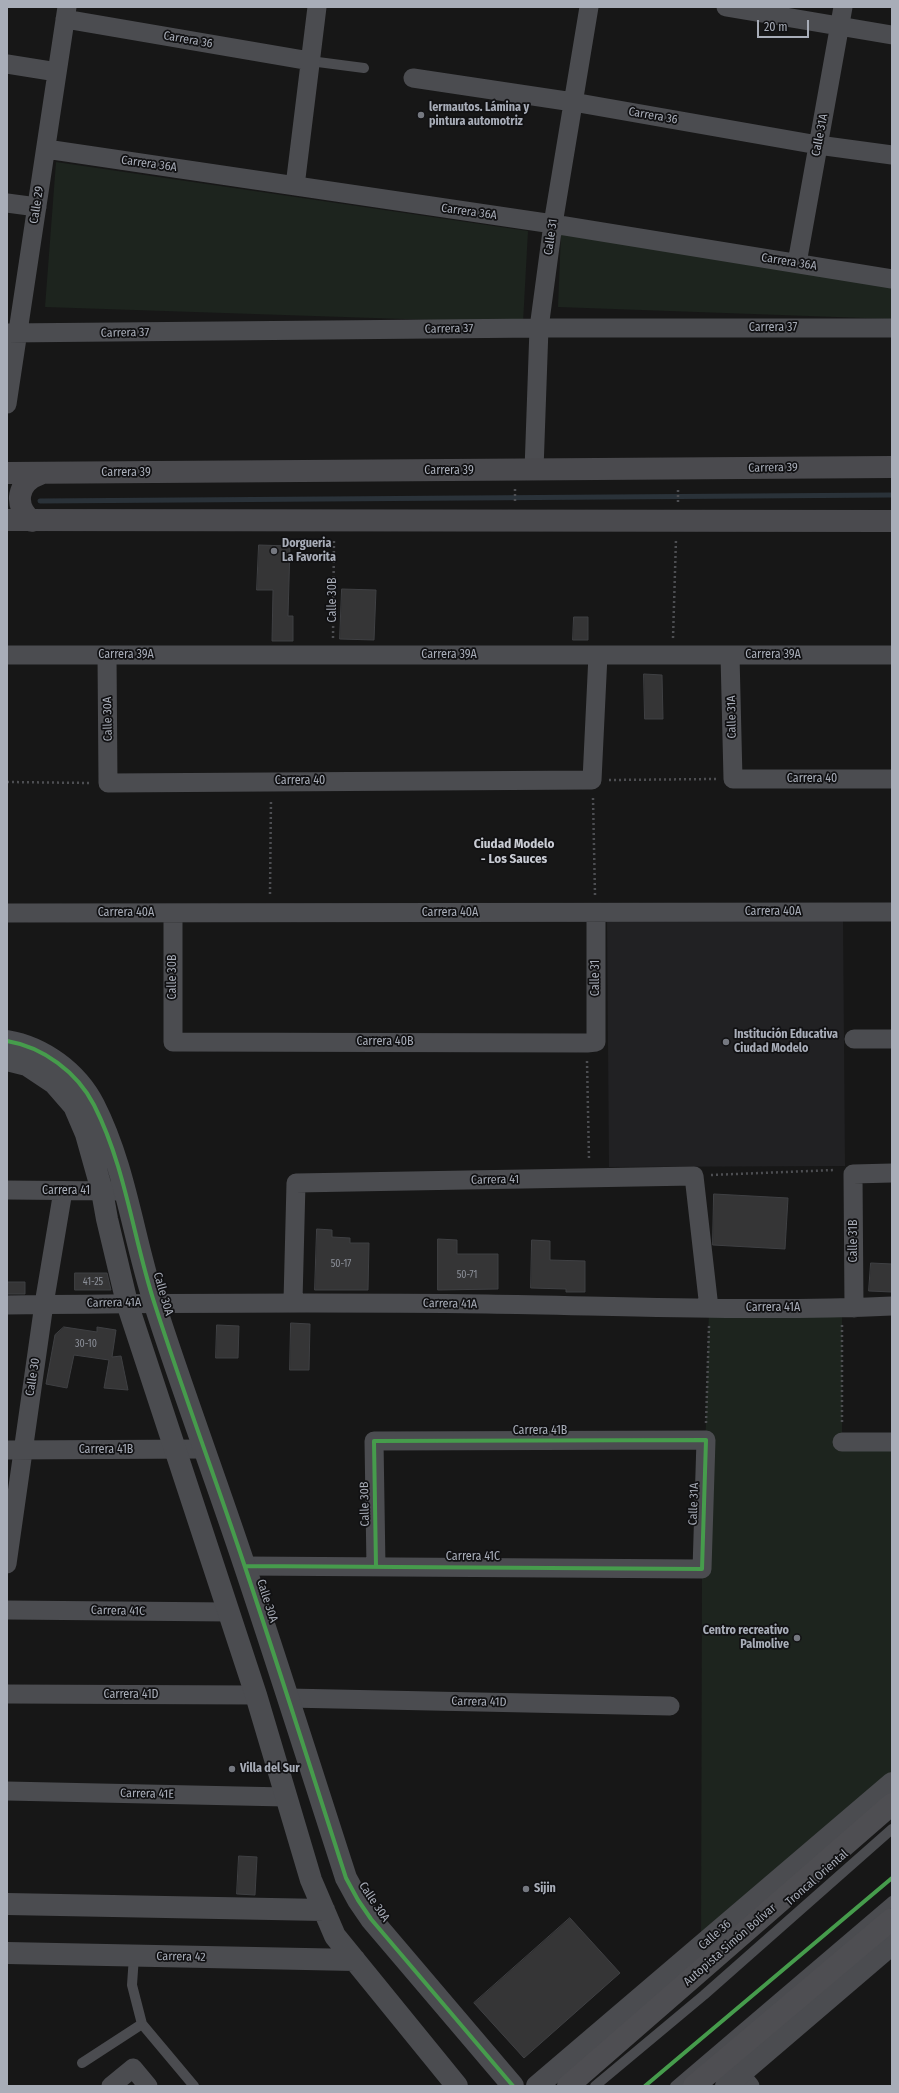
<!DOCTYPE html>
<meta charset="utf-8">
<style>
body{margin:0}
#map{position:relative;width:899px;height:2093px;overflow:hidden;background:#171717;font-family:"Fira Sans Condensed",sans-serif}
canvas{display:block}
.frame{position:absolute;inset:0;border:8px solid #a8adb8;pointer-events:none}
.scale{position:absolute;left:757px;top:20px;width:52px;height:18px;box-sizing:border-box;border:2px solid #a8adb8;border-top:0;padding-left:5px;font-size:12px;line-height:14px;white-space:nowrap;color:#a8adb8;-webkit-text-stroke:3px #111113;paint-order:stroke}
</style>
<div id="map">
<canvas width="899" height="2093"></canvas>
<div class="frame"></div>
<div class="scale">20 m</div>
</div>
<script>
const c = document.querySelector('canvas').getContext('2d');
c.lineJoin = 'round';
function fill(path, color) {
  c.fillStyle = color;
  c.fill(path, 'evenodd');
}
function trace(path, color, width, dash) {
  c.strokeStyle = color;
  c.lineWidth = width;
  c.lineCap = dash ? 'butt' : 'round';
  c.setLineDash(dash || []);
  c.stroke(path);
}
function drawText(font, color, halo, rows, align = 'center') {
  c.font = font + ' "Fira Sans Condensed",sans-serif';
  c.lineWidth = 3.5;
  c.setLineDash([]);
  c.textBaseline = 'middle';
  c.strokeStyle = halo;
  c.fillStyle = color;
  for (const [text, x, y, turn = 0] of rows) {
    c.save();
    c.translate(x, y);
    c.rotate((+turn || 0) * Math.PI / 180);
    c.textAlign = isNaN(turn) ? turn : align;
    if (halo) c.strokeText(text, 0, 0);
    c.fillText(text, 0, 0);
    c.restore();
  }
}
fill(new Path2D(`
 M843,918L845,1166L609,1167L607,919Z`), '#212123');
fill(new Path2D(`
 M56,162L528,231L523,323L45,307Z
 M561,233L892,286V319L558,307Z
 M709,1308H842V1442H892V1783L701,1947L702,1569Z`), '#1d241e');
trace(new Path2D(`
 M40,501L892,495`), '#2a3239', 5);
const building = new Path2D(`
 M259,545L290,546L288,616H293V641H272L273,590H257Z
 M342,589L376,590L374,640L340,639Z
 M574,617H588V640H573Z
 M644,674L662,675L663,719H645Z
 M714,1194L788,1198L785,1249L713,1245Z
 M317,1229L332,1230V1237L350,1238V1243H369L368,1290H315Z
 M438,1239L457,1240V1254H498V1289L438,1290Z
 M532,1240L550,1241V1260L585,1261V1292H566V1289L531,1288Z
 M871,1263L892,1264V1292L869,1291Z
 M75,1273H107L111,1290H75Z
 M7,1282H25V1294H7Z
 M291,1323L310,1324L309,1370H290Z
 M217,1325L239,1326L238,1358H216Z
 M64,1327L97,1332V1327L116,1330L112,1357L121,1356L128,1390L104,1388L109,1360L74,1355L67,1388L46,1384L55,1335Z
 M239,1856L257,1857L255,1895L237,1894Z
 M570,1918L620,1973L524,2058L474,2003Z`);
fill(building, '#353536');
trace(building, '#3f4043', 1);
trace(new Path2D(`
 M515,501V488
 M678,502V487
 M333,638L334,539
 M673,638L676,539
 M609,780L716,779
 M7,782L90,783
 M593,798L595,895
 M270,894L271,799
 M587,1061L589,1160
 M711,1175L835,1170
 M842,1325V1424
 M706,1423L709,1326`), '#4d4e52', 2.5, [2, 3]);
trace(new Path2D(`
 M310,61L364,68
 M134,1956L132,1985L142,2024L194,2086
 M82,2063L142,2024
 M595,2086L704,1995L892,1829
 M675,2086L892,1901`), '#4b4c50', 10);
trace(new Path2D(`
 M726,7L892,35
 M65,19L310,61
 M7,64L57,72
 M413,78L573,102L818,145L892,155
 M46,149L553,224L892,279
 M295,186L317,7
 M7,203L37,207
 M797,263L843,7
 M7,333L539,328H892
 M7,404L67,7
 M534,470L539,328L553,224L589,7
 M7,655H892
 M107,655L108,783L592,780L598,655
 M730,655L733,779H892
 M7,913L892,912
 M173,913V1042L587,1043L596,1042V913
 M854,1039H892
 M7,1190L116,1191
 M293,1301L296,1183L694,1176L709,1308
 M7,1305C167,1303 327,1302 487,1304C622,1306 757,1312 892,1306
 M854,1308L853,1174L892,1173
 M842,1442H892
 M7,1450L205,1449
 M7,1564L44,1304L63,1191
 M245,1566L702,1569L706,1440L374,1441L376,1567
 M7,1610L229,1612
 M7,1694L256,1695
 M288,1698L670,1706
 M7,1791L286,1797
 M740,2074L750,2086
 M111,2086L133,2068L148,2086`), '#4b4c50', 19);
trace(new Path2D(`
 M7,1041C43,1047 77,1072 94,1105C126,1168 133,1238 155,1305C183,1392 215,1477 244,1564C279,1668 312,1773 346,1878L358,1900L371,1919L513,2086
 M7,1060L27,1065L54,1083L74,1106L86,1134L102,1191L107,1219L127,1303L256,1695L311,1880L335,1936L457,2086
 M7,1904L324,1910
 M7,1953L355,1960
 M537,2086L892,1783
 M726,2086L892,1944`), '#4b4c50', 22);
trace(new Path2D(`
 M7,473L892,467
 M7,520L892,521
 M32,521C13,506 17,482 40,474`), '#4a4a4e', 22);
trace(new Path2D(`
 M568,2086L892,1804
 M694,2086L892,1919`), '#4e4e52', 22);
trace(new Path2D(`
 M7,1041C43,1047 77,1072 94,1105C126,1168 133,1238 155,1305C183,1392 215,1477 244,1564C279,1668 312,1773 346,1878L358,1900L371,1919L513,2086
 M245,1566L702,1569L706,1440L374,1441L376,1567
 M645,2086L892,1878`), '#469c4c', 4);
for (const [x, y, r, color] of [
 [421,115,4,"#757880"],
 [274,551,4,"#757880"],
 [726,1042,4,"#757880"],
 [797,1638,4,"#757880"],
 [232,1769,4,"#757880"],
 [526,1889,4,"#757880"]
]) {
  const dot = new Path2D();
  dot.arc(x, y, r, 0, 2 * Math.PI);
  c.fillStyle = color;
  c.fill(dot);
  trace(dot, '#111113', 1.5);
}
drawText('10px', '#8b8f98', null, [
 ["50-17",341,1264],
 ["50-71",467,1275],
 ["41-25",93,1282],
 ["30-10",86,1344]
]);
drawText('12px', '#a8adb8', '#111113', [
 ["Carrera 36",188,40,10],
 ["Carrera 36",653,116,10],
 ["Calle 31A",820,135,-79],
 ["Carrera 36A",149,164,8],
 ["Calle 29",37,205,-81],
 ["Carrera 36A",469,212,8],
 ["Calle 31",551,237,-82],
 ["Carrera 36A",789,262,9],
 ["Carrera 37",773,328],
 ["Carrera 37",449,329,-1],
 ["Carrera 37",125,333,-1],
 ["Carrera 39",773,468,-1],
 ["Carrera 39",449,471],
 ["Carrera 39",126,473],
 ["Calle 30B",333,600,-90],
 ["Carrera 39A",126,655],
 ["Carrera 39A",449,655],
 ["Carrera 39A",773,655],
 ["Calle 31A",732,717,-91],
 ["Calle 30A",108,719,-91],
 ["Carrera 40",812,779],
 ["Carrera 40",300,781],
 ["Carrera 40A",773,912],
 ["Carrera 40A",126,913],
 ["Carrera 40A",450,913],
 ["Calle 30B",173,977,-90],
 ["Calle 31",596,978,-90],
 ["Carrera 40B",385,1042],
 ["Carrera 41",495,1180,-1],
 ["Carrera 41",66,1191],
 ["Calle 31B",854,1241,-90],
 ["Calle 30A",163,1294,74],
 ["Carrera 41A",114,1303,-1],
 ["Carrera 41A",450,1304,1],
 ["Carrera 41A",773,1308],
 ["Calle 30",33,1377,-81],
 ["Carrera 41B",540,1431],
 ["Carrera 41B",106,1450],
 ["Calle 30B",365,1504,-91],
 ["Calle 31A",694,1504,-88],
 ["Carrera 41C",473,1557],
 ["Calle 30A",267,1601,72],
 ["Carrera 41C",118,1611,1],
 ["Carrera 41D",131,1695],
 ["Carrera 41D",479,1702,1],
 ["Carrera 41E",147,1794,1],
 ["Troncal Oriental",817,1878,-41],
 ["Calle 30A",374,1902,56],
 ["Calle 36",715,1935,-41],
 ["Autopista Simón Bolívar",730,1945,-41],
 ["Carrera 42",181,1957,1]
]);
drawText('bold 12px', '#a8adb8', '#111113', [
 ["lermautos. Lámina y",429,108],
 ["pintura automotriz",429,122],
 ["Dorgueria",282,544],
 ["La Favorita",282,558],
 ["Institución Educativa",734,1035],
 ["Ciudad Modelo",734,1049],
 ["Centro recreativo",789,1631,"right"],
 ["Palmolive",789,1645,"right"],
 ["Villa del Sur",240,1769],
 ["Sijin",534,1889]
], 'left');
drawText('bold 13px', '#c9ccd4', '#111113', [
 ["Ciudad Modelo",514,844],
 ["- Los Sauces",514,859]
]);
</script>
